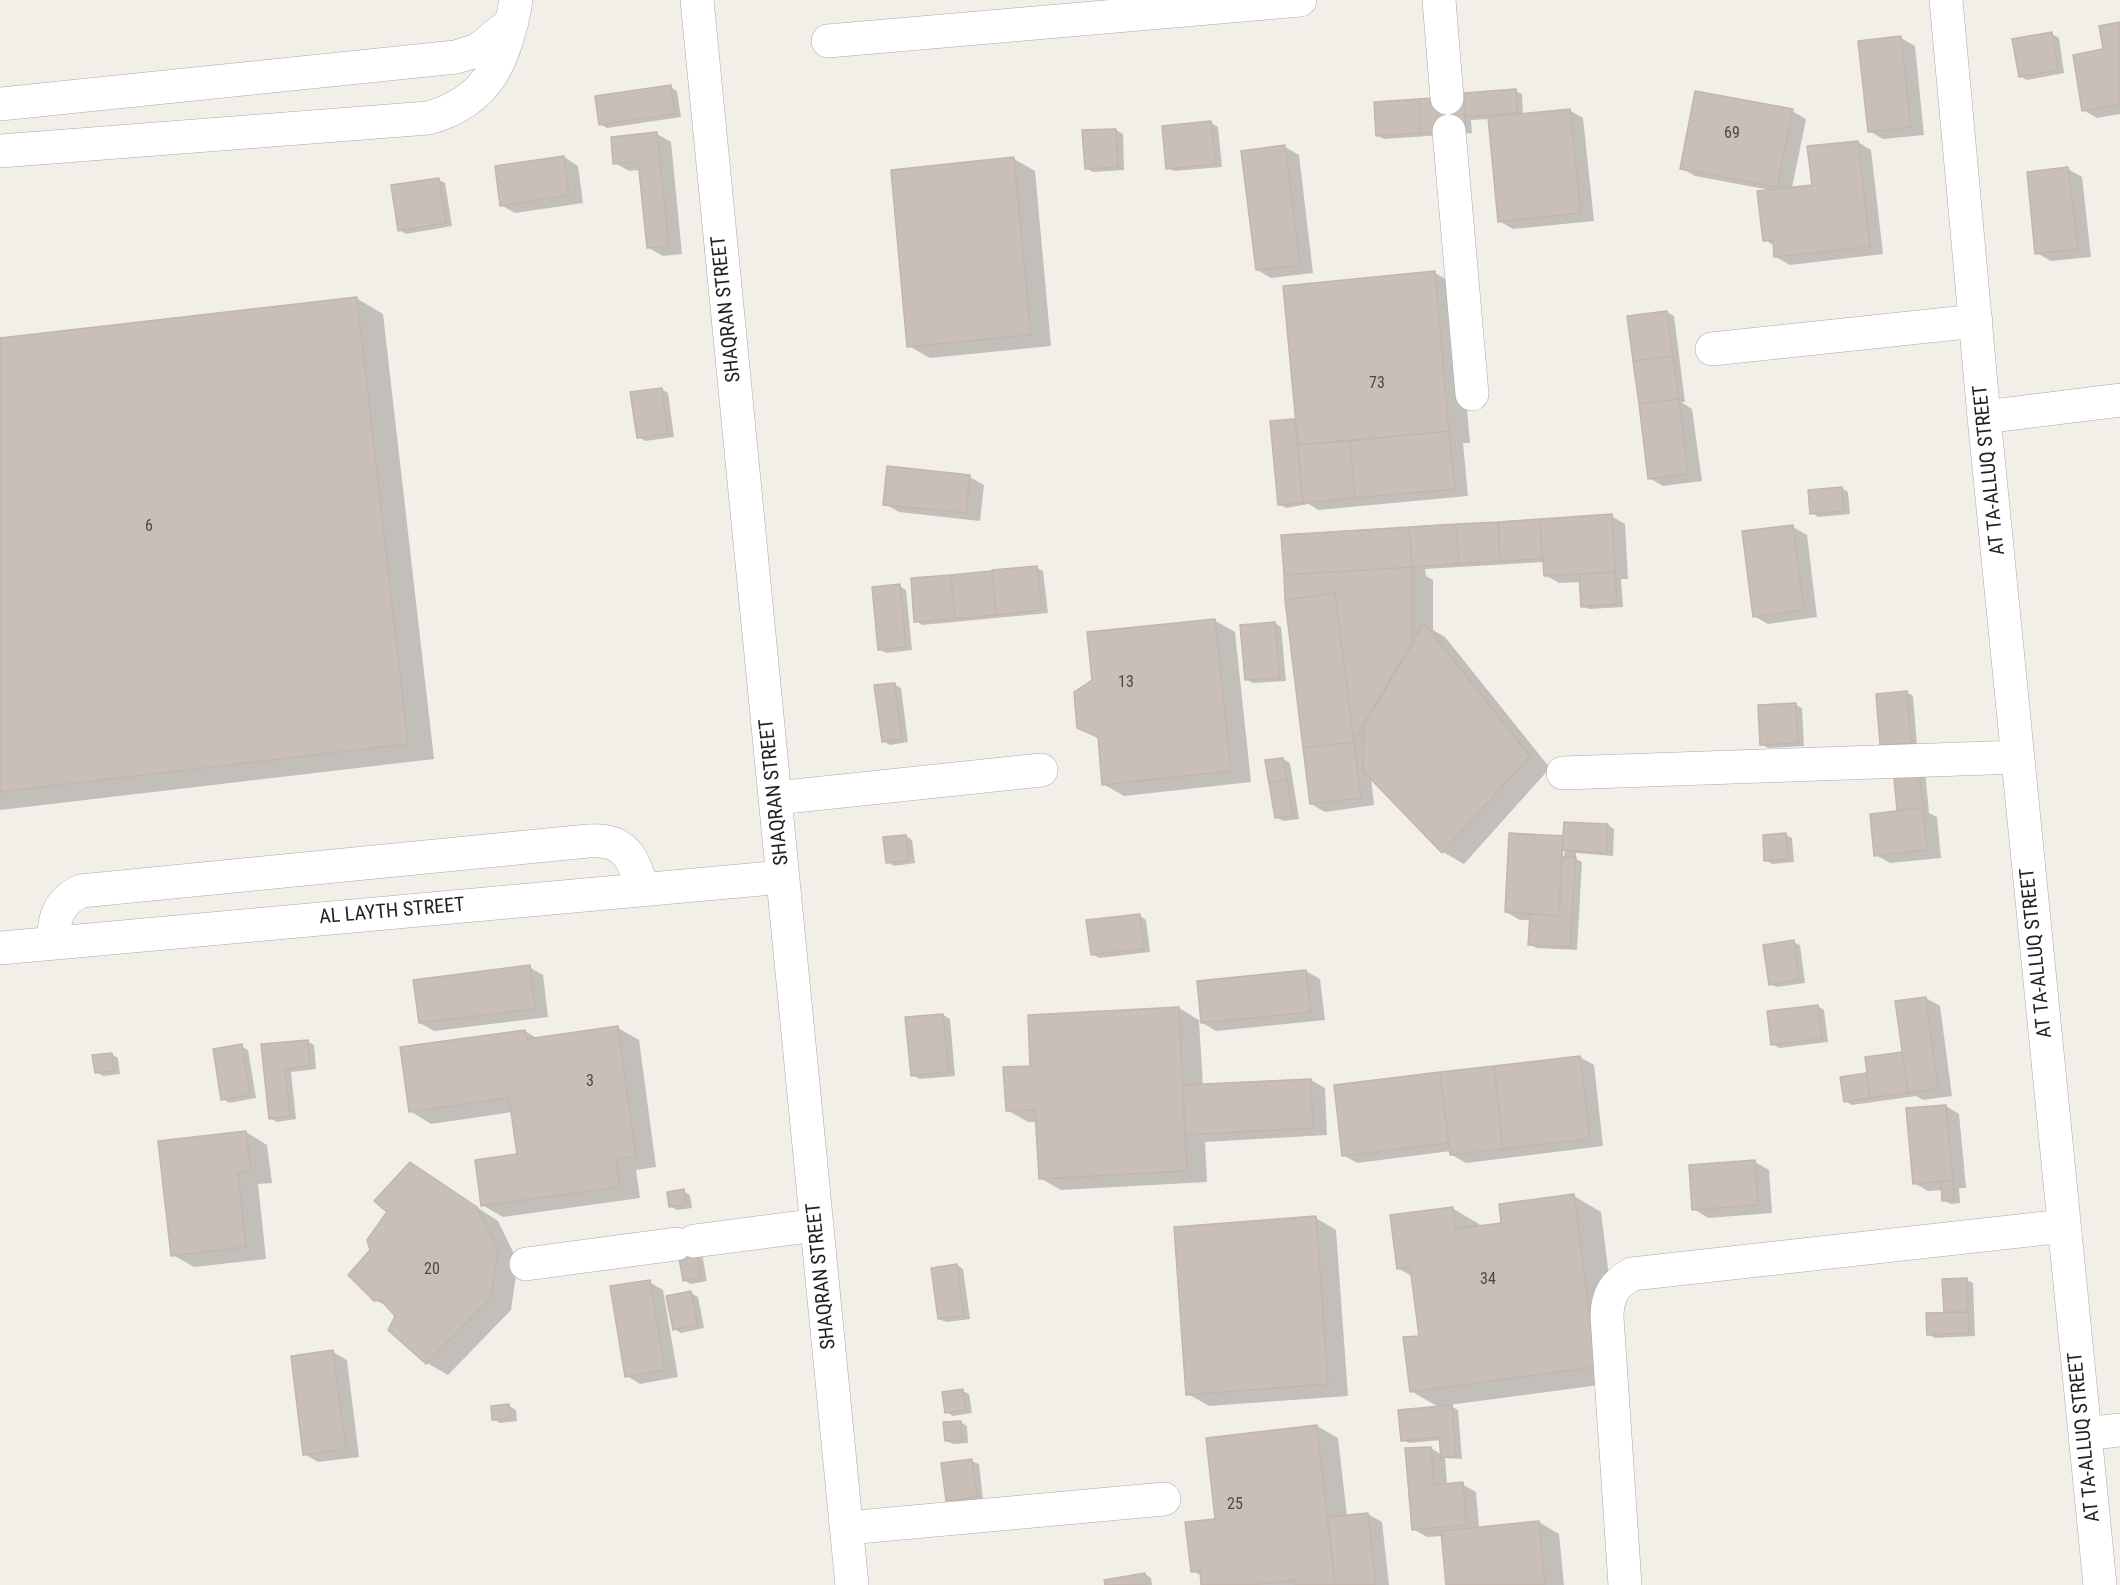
<!DOCTYPE html>
<style>
body{margin:0}
canvas{display:block;background:#f2efe9}
</style>
<canvas width="2120" height="1585"></canvas>
<script>
const c = document.querySelector('canvas').getContext('2d');
c.lineJoin = 'round';
function fill(path, color) {
  c.fillStyle = color;
  c.fill(path, 'evenodd');
}
function trace(path, color, width, dash) {
  c.strokeStyle = color;
  c.lineWidth = width;
  c.lineCap = dash ? 'butt' : 'round';
  c.setLineDash(dash || []);
  c.stroke(path);
}
function drawText(font, color, halo, rows, align = 'center') {
  c.font = font + ' "Roboto Condensed",sans-serif';
  c.lineWidth = 6;
  c.setLineDash([]);
  c.textBaseline = 'middle';
  c.strokeStyle = halo;
  c.fillStyle = color;
  for (const [text, x, y, turn = 0] of rows) {
    c.save();
    c.translate(x, y);
    c.rotate((+turn || 0) * Math.PI / 180);
    c.textAlign = isNaN(turn) ? turn : align;
    if (halo) c.strokeText(text, 0, 0);
    c.fillText(text, 0, 0);
    c.restore();
  }
}
fill(new Path2D(`
 M2120,24V114L2097,118L2083,110L2104,51Z
 M2052,34L2059,38L2064,73L2027,80L2020,76Z
 M1901,38L1915,46L1924,135L1883,139L1869,131Z
 M671,87L677,91L681,117L607,128L600,124Z
 M1515,91L1522,94L1523,115L1569,110L1583,118L1594,221L1513,229L1499,221L1489,119L1471,120L1472,133L1384,139L1377,135L1447,99Z
 M1792,111L1806,119L1792,188L1814,186L1858,142L1871,150L1883,254L1790,265L1776,257L1775,246L1765,240L1770,190L1695,176L1681,168Z
 M1211,123L1218,127L1222,167L1174,171L1168,168Z
 M1116,130L1123,134L1124,170L1093,172L1086,168Z
 M657,134L671,142L682,254L663,256L649,248L640,170L629,171L615,163Z
 M1285,147L1299,155L1313,273L1271,278L1257,270Z
 M564,157L578,166L583,203L515,213L501,205Z
 M1014,159L1035,171L1051,346L930,358L909,346Z
 M2068,169L2082,177L2091,257L2051,261L2037,253Z
 M439,180L445,183L452,226L406,234L400,230Z
 M1435,273L1456,285L1470,443H1463L1468,496L1318,510L1309,504L1286,508L1279,504L1272,422L1297,420Z
 M356,298L383,314L434,759L0,810V340Z
 M1667,312L1674,316L1685,402H1681L1692,409L1702,481L1663,486L1649,478L1629,317Z
 M661,389L668,393L674,437L645,441L639,437Z
 M970,477L984,485L980,521L899,512L885,504Z
 M1842,488L1848,492L1850,514L1818,517L1812,513Z
 M1611,516L1625,524L1628,579H1621L1623,607L1589,609L1582,606L1581,582L1559,583L1545,575L1544,562L1425,569L1426,576L1433,580V630L1445,637L1550,768L1464,864L1443,852L1371,777L1374,805L1325,812L1311,804L1283,537Z
 M1793,527L1807,535L1817,617L1768,624L1754,616Z
 M1037,568L1043,571L1048,613L922,625L916,621L912,580Z
 M900,586L906,590L912,650L886,653L879,649Z
 M1214,620L1235,632L1251,782L1124,796L1103,784L1099,739L1079,727Z
 M1275,623L1281,627L1286,681L1253,683L1246,679Z
 M894,684L901,688L908,742L890,745L883,741Z
 M1906,692L1913,696L1917,746L1888,748L1881,744Z
 M1796,705L1802,708L1804,746L1768,748L1761,744Z
 M1283,759L1290,763L1299,819L1283,821L1276,817Z
 M1894,770L1925,771L1929,813L1937,817L1941,858L1890,863L1876,855L1902,812L1898,809Z
 M1608,825L1614,829L1613,856L1576,853V859L1582,862L1577,950L1536,948L1530,944L1531,920H1520L1506,912L1565,838ZM1562,842L1565,843L1560,923H1557Z
 M1786,835L1792,838L1794,862L1772,864L1766,860Z
 M906,836L912,840L915,863L894,866L888,862Z
 M1140,916L1146,920L1150,952L1099,958L1092,954Z
 M1793,942L1800,945L1805,983L1777,987L1770,984Z
 M529,967L543,975L548,1017L434,1031L420,1023Z
 M1306,971L1320,979L1325,1020L1216,1031L1199,1021L1203,1086L1311,1080L1325,1088L1327,1135L1205,1142L1207,1182L1061,1190L1040,1178L1037,1122H1028L1007,1110L1032,1067L1179,1008L1202,1022Z
 M1926,998L1940,1006L1952,1096L1923,1100L1916,1096L1852,1105L1845,1101L1868,1074L1902,1054L1904,1056Z
 M1818,1006L1824,1010L1828,1042L1779,1048L1773,1044Z
 M943,1015L950,1019L955,1076L919,1079L913,1075Z
 M618,1028L639,1040L656,1167L636,1170L640,1198L503,1217L482,1205L519,1155L513,1112L431,1124L410,1111L525,1031L538,1039Z
 M307,1041L314,1045L316,1069L291,1072L296,1119L277,1122L270,1118L263,1046Z
 M241,1046L248,1050L256,1098L229,1103L223,1099Z
 M111,1054L118,1058L120,1074L103,1076L96,1072Z
 M1580,1057L1594,1065L1603,1146L1466,1163L1452,1155L1451,1151L1357,1163L1343,1155Z
 M1946,1106L1959,1114L1966,1188H1959L1960,1203L1950,1204L1944,1200L1943,1190L1928,1191L1914,1183Z
 M246,1132L267,1145L272,1183L258,1184L266,1259L194,1267L173,1255Z
 M1755,1162L1769,1170L1772,1213L1708,1218L1694,1209Z
 M410,1164L498,1221L518,1262L511,1310L448,1375L427,1363L396,1316L390,1308L375,1300L372,1251Z
 M683,1191L690,1195L692,1208L677,1210L670,1206Z
 M1574,1196L1601,1212L1622,1382L1449,1405L1458,1410L1462,1459L1445,1458L1447,1485L1462,1484L1476,1492L1479,1528L1539,1522L1559,1534L1564,1585H1448L1443,1536L1427,1537L1413,1529L1431,1448L1442,1455L1441,1440L1409,1443L1402,1440L1440,1408L1411,1391L1421,1337L1413,1277L1398,1268L1452,1208L1479,1224L1480,1228L1503,1224Z
 M1316,1218L1336,1230L1348,1396L1209,1406L1188,1394Z
 M699,1237L707,1281L691,1284L684,1280Z
 M957,1265L963,1269L970,1319L946,1322L939,1319Z
 M1967,1280L1973,1283L1975,1336L1935,1338L1928,1334L1945,1314L1944,1281Z
 M649,1282L663,1290L678,1377L640,1384L627,1376Z
 M691,1293L698,1297L704,1328L681,1333L674,1329Z
 M333,1352L347,1360L359,1457L318,1462L304,1454Z
 M963,1391L969,1394L972,1413L953,1416L946,1412Z
 M509,1406L516,1410L517,1421L500,1423L493,1419Z
 M960,1422L967,1426L968,1443L953,1444L946,1441Z
 M1317,1426L1338,1438L1347,1516L1368,1514L1382,1522L1389,1585H1203L1202,1576L1192,1571L1217,1520Z
 M972,1461L979,1464L983,1500L954,1504L948,1500Z
 M1145,1574L1151,1578L1152,1585H1107Z`), '#0003');
const building = new Path2D(`
 M2120,22V104L2082,111L2073,55L2103,49L2099,26Z
 M2052,32L2058,70L2019,77L2012,39Z
 M1901,36L1911,127L1868,132L1858,41Z
 M671,85L675,114L599,125L595,96Z
 M1516,89L1517,113L1465,117L1464,93Z
 M1695,91L1793,109L1777,187L1680,169Z
 M1464,96L1466,130L1421,133L1419,99Z
 M1419,99L1421,133L1376,136L1374,102Z
 M1570,109L1581,213L1498,222L1488,117Z
 M1211,121L1216,164L1166,169L1162,126Z
 M1116,129L1118,167L1085,169L1082,130Z
 M657,132L669,246L647,248L638,161L613,164L611,137Z
 M1858,141L1870,247L1774,257L1773,240L1763,241L1757,191L1812,185L1807,146Z
 M1285,145L1300,265L1256,270L1241,151Z
 M564,156L569,195L500,206L495,166Z
 M1014,157L1031,335L907,347L891,170Z
 M2068,167L2078,249L2035,254L2027,172Z
 M439,178L446,223L398,231L391,185Z
 M1435,271L1449,431L1298,445L1283,286Z
 M357,297L408,744L0,792V338Z
 M1667,311L1673,356L1633,361L1627,316Z
 M1673,356L1679,399L1639,404L1633,361Z
 M662,388L668,434L637,438L630,392Z
 M1679,399L1688,474L1648,479L1639,404Z
 M1295,419L1303,503L1278,505L1270,421Z
 M1449,431L1455,489L1355,498L1350,441Z
 M1350,441L1355,498L1303,503L1298,445Z
 M887,466L970,475L966,513L883,505Z
 M1842,487L1844,511L1810,514L1808,490Z
 M1612,514L1615,572L1544,576L1540,519Z
 M1540,519L1542,559L1500,561L1498,522Z
 M1498,522L1500,561L1459,564L1456,524Z
 M1456,524L1459,564L1412,567L1409,527Z
 M1793,525L1804,610L1753,617L1742,531Z
 M1409,527L1412,567L1284,575L1281,535Z
 M1037,566L1042,610L996,615L992,570Z
 M1412,567V644L1354,742L1335,593L1285,600L1284,575Z
 M992,571L996,615L955,619L951,575Z
 M1615,572L1617,604L1581,607L1579,574Z
 M951,575L955,619L914,622L911,578Z
 M900,584L906,647L878,650L872,587Z
 M1335,593L1354,742L1303,748L1285,600Z
 M1215,619L1231,771L1102,785L1098,737L1077,728L1074,692L1092,680L1087,632Z
 M1275,622L1280,678L1245,680L1240,625Z
 M1424,623L1530,756L1442,853L1363,771L1364,724Z
 M895,683L902,739L882,742L874,685Z
 M1907,691L1911,743L1880,745L1876,694Z
 M1796,703L1798,743L1760,745L1758,705Z
 M1354,742L1361,798L1310,804L1303,748Z
 M1283,758L1287,780L1269,783L1265,760Z
 M1919,765L1923,808L1897,810L1893,768Z
 M1287,780L1293,816L1275,818L1269,783Z
 M1923,808L1927,850L1874,856L1870,814Z
 M1564,822L1608,824L1607,853L1562,850Z
 M1509,833L1563,836L1559,916L1505,912Z
 M1786,833L1788,859L1764,861L1763,835Z
 M906,835L909,860L886,863L883,837Z
 M1562,857H1576L1570,947L1528,945L1530,914L1559,916Z
 M1140,914L1144,949L1091,955L1086,920Z
 M1794,940L1799,980L1769,985L1763,945Z
 M530,965L535,1009L419,1023L413,980Z
 M1306,970L1311,1012L1201,1023L1197,981Z
 M1926,997L1938,1089L1908,1093L1895,1001Z
 M1818,1005L1822,1039L1771,1045L1767,1011Z
 M1179,1007L1187,1171L1039,1179L1035,1110L1006,1111L1003,1067L1030,1066L1028,1015Z
 M943,1014L949,1072L911,1076L905,1017Z
 M618,1026L636,1156L616,1159L620,1187L481,1206L475,1160L517,1154L509,1098L409,1112L400,1047L525,1030L527,1039Z
 M308,1040L310,1066L285,1069L290,1116L269,1119L261,1044Z
 M242,1044L250,1095L221,1100L213,1049Z
 M1902,1052L1908,1093L1870,1098L1865,1057Z
 M112,1053L114,1071L95,1073L92,1055Z
 M1580,1056L1590,1139L1503,1149L1494,1066Z
 M1494,1066L1503,1149L1450,1155L1440,1072Z
 M1440,1072L1449,1143L1342,1156L1334,1085Z
 M1867,1073L1870,1098L1844,1102L1840,1077Z
 M1311,1079L1313,1128L1185,1135L1183,1085Z
 M1946,1105L1953,1180L1913,1184L1906,1108Z
 M246,1131L251,1171L238,1173L246,1247L171,1256L158,1141Z
 M1755,1160L1758,1205L1692,1210L1689,1165Z
 M410,1162L477,1207L498,1249L491,1298L426,1364L388,1330L395,1316L381,1300L374,1301L348,1275L370,1250L367,1240L387,1212L374,1201Z
 M1953,1180L1954,1200L1942,1201L1941,1182Z
 M684,1189L686,1205L669,1207L667,1192Z
 M1574,1194L1596,1367L1410,1392L1403,1337L1419,1336L1410,1267L1397,1269L1390,1215L1453,1207L1455,1229L1501,1223L1499,1204Z
 M1316,1216L1328,1384L1186,1395L1174,1227Z
 M693,1231L701,1278L683,1281L675,1234Z
 M957,1264L964,1316L938,1319L931,1268Z
 M1967,1278L1968,1312H1944L1942,1279Z
 M650,1280L665,1370L625,1377L610,1286Z
 M691,1291L698,1325L673,1330L666,1296Z
 M1968,1312L1969,1333L1927,1335L1926,1313Z
 M333,1350L346,1449L303,1455L291,1356Z
 M963,1389L966,1410L945,1413L942,1392Z
 M509,1404L511,1418L492,1420L491,1406Z
 M1452,1405L1456,1456L1441,1458L1439,1437L1401,1441L1398,1410Z
 M961,1421L962,1440L945,1441L943,1422Z
 M1317,1425L1335,1585H1296L1295,1580L1252,1585H1201L1200,1571L1191,1572L1185,1522L1215,1519L1206,1438Z
 M1431,1447L1434,1485L1463,1482L1466,1525L1412,1530L1405,1448Z
 M972,1459L977,1497L946,1501L941,1463Z
 M1368,1513L1376,1585H1335L1328,1517Z
 M1539,1521L1545,1585H1446L1441,1531Z
 M1145,1573L1147,1585H1105L1104,1580Z`);
fill(building, '#c7bfb8');
trace(building, '#c4b6ab', 1.5);
const minor = new Path2D(`
 M697,0L852,1585
 M1439,0L1447,98
 M1946,0L1984,417L2100,1585
 M828,41L1300,0
 M0,104L456,57L478,50L512,22
 M1449,131L1472,394
 M0,151L428,118C489,102 506,58 516,0
 M1712,349L1976,321
 M1984,417L2120,400
 M1563,773L2018,757
 M776,798L1041,770
 M54,943C53,919 58,902 81,891L588,841C626,838 633,858 643,890
 M0,948L783,877
 M694,1241L817,1225
 M526,1264L676,1244
 M2085,1434L2120,1430
 M847,1528L1164,1499
 M1625,1585L1607,1317C1607,1296 1614,1284 1632,1274L2064,1226`);
trace(minor, '#a9a9a9', 34);
trace(minor, '#fff', 33);
drawText('16px', '#4b4948', null, [
 ["69",1732,134],
 ["73",1377,384],
 ["6",149,527],
 ["13",1126,683],
 ["3",590,1082],
 ["20",432,1270],
 ["34",1488,1280],
 ["25",1235,1505]
]);
drawText('20px', '#222', '#fff', [
 ["SHAQRAN STREET",727,309,-96],
 ["AT TA-ALLUQ STREET",1990,470,-96],
 ["SHAQRAN STREET",775,792,-96],
 ["AL LAYTH STREET",392,912,-5],
 ["AT TA-ALLUQ STREET",2037,953,-96],
 ["SHAQRAN STREET",822,1276,-96],
 ["AT TA-ALLUQ STREET",2085,1437,-96]
]);
</script>
